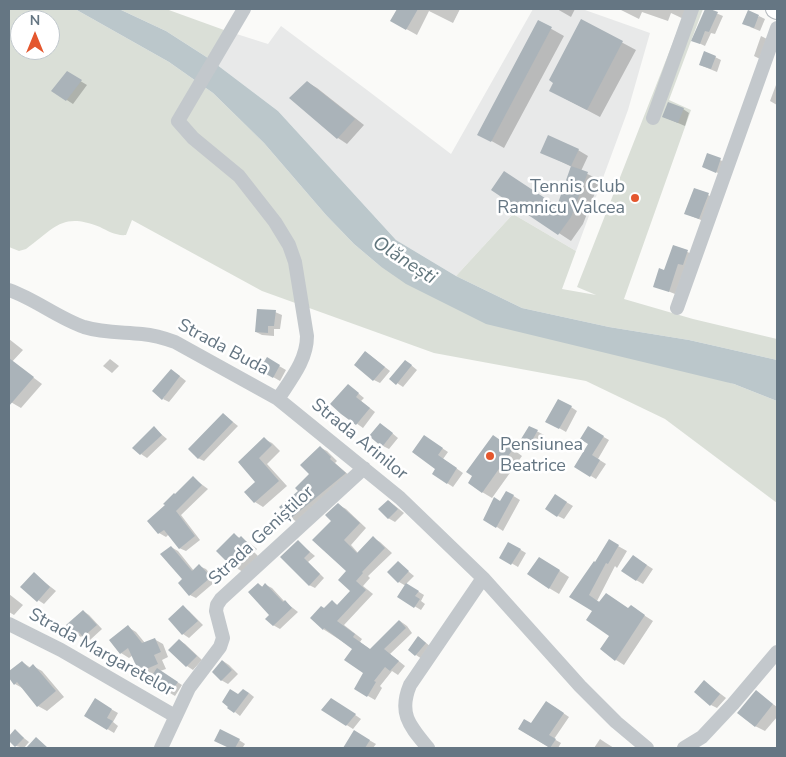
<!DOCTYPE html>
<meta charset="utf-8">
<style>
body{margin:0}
#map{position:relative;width:786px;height:757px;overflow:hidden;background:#fafaf8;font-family:"Nunito Sans",sans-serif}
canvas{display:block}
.frame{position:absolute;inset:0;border:10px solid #657683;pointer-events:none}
.north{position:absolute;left:10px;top:10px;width:50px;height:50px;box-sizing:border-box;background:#fff;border:1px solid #c1c8cd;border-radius:50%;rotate:0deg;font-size:14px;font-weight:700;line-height:20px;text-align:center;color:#657683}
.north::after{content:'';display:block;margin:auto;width:18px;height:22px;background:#e4572e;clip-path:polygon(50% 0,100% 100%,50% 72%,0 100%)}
</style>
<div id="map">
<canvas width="786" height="757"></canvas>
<div class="frame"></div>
<div class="north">N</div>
</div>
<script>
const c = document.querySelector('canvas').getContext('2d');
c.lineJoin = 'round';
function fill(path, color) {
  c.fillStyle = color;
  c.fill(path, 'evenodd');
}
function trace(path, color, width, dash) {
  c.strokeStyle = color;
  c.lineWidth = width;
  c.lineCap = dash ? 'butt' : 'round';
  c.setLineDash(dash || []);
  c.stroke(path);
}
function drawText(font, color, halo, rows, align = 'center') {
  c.font = font + ' "Nunito Sans",sans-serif';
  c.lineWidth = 5;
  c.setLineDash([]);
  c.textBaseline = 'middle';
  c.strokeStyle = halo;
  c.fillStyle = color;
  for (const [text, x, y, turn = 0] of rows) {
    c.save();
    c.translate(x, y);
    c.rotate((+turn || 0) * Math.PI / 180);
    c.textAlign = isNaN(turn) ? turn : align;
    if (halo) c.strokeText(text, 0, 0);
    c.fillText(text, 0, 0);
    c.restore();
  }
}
fill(new Path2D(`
 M533,9H585V10L650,33L628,110L576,251L513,214L456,276L396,240L278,111L208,58L224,30L268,44L281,26L367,90L451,154Z`), '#e8e9e9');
fill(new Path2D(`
 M9,9H75L169,62L213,93L264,143L326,215L354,244L380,266L734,384L777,401V503L665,419L586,381L434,353L262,291L132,220L126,235C116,236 108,231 100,227C62,212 56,227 26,249L19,251L9,247ZM20,20H50V50H20Z
 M119,9H166L224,30L208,58L166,31Z
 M686,9H703L669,100L691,110L624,299L693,319L777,339V360L689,340L609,327L522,308L456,276L513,214L576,251L562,289L596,295L577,287Z`), '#dadfd7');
fill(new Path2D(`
 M75,9H119L166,31L208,58L278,111L396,240L456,276L522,308L609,327L689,340L777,360V401L734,384L486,324L406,284L380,266L354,244L326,215L264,143L213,93L169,62Z`), '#bbc7cb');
fill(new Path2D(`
 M398,9H460L453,23L429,11L417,35L392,21Z
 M557,9H575L571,17Z
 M619,9H693L688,21L671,13L668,21L642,12L639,19Z
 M706,9L723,16L715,34L711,33L705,46L692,40Z
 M759,16L765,19L760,31L750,27Z
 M582,21L636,50L600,117L564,98Z
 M539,22L564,36L504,148L479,134Z
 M761,36L771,41L760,59L754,56Z
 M715,57L721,60L717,72L700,65Z
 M67,73L87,85L73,104L53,91Z
 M307,82L317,88L364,125L347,144L338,138Z
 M776,85L777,86V105L770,101Z
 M683,109L689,113L685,126L664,117Z
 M578,150L588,156L581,171L600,180L583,224L571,241L493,190L558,207L572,167L542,152Z
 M708,155L727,163L723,175L703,167Z
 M708,195L714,198L706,222L686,214Z
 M674,246L694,255L675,294L655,286L665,271Z
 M275,312L282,315L280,329H274V336L262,335L256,332Z
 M9,339L23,350L10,364H9Z
 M366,352L390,371L380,383L374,380Z
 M110,359L119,366L112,373L103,366Z
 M267,359L286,370L280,381L261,370Z
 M411,365L417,370L403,387L391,379Z
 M18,366L42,384L21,408L9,401V376Z
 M177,374L186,381L169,402L163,399Z
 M348,385L364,398L361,401L375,412L363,428L342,413Z
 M571,407L577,411L566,432L547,421Z
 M223,414L238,426L204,461L198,458Z
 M529,427L544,435L537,446L523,439Z
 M154,428L167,439L147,458L141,454Z
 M386,428L398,438L389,449L383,446Z
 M588,428L609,440L598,459L606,464L596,479L576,467L590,444Z
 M264,439L272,443L280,451L267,464L287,486L263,507L255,502L257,482L240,462Z
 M430,440L448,452L443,459L463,473L453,487L447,483L437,468Z
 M503,442L522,456L492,498L482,492Z
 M321,448L327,451L337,461L335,463L351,477L297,522L291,518L299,491L311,474Z
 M193,478L208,489L181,515L200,540L186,551L179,548L169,534L166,537L159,533L149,521Z
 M507,492L520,500L503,531L485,519L501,503Z
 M561,499L573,506L564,519L558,516Z
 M389,501L404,513L395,522L388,518Z
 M339,505L346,509L366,528L351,545L358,553L373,538L380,542L392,553L368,576L370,578L363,586L373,594L344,625L362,639L360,642L371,650L400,621L407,626L412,633L390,654L405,666L398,675L392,671L380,686L382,688L375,700L356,689L364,673L354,649L323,629L325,609L332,602L339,606L352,591L348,571L332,521Z
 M234,535L251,544L257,549L254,552L258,556L243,572L233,566L218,551Z
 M609,541L627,551L617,568L615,566L597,601L639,612L653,621L624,665L616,660L611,636L594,611L571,596L596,564Z
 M298,542L315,556L308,562L324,578L315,588L309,585Z
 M509,543L526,553L518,567L501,557Z
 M171,547L178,551L194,571L199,566L206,569L216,581L196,598L190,595Z
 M639,560L653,569L643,584L636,580Z
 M398,563L414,576L406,584L424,595L421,601L425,604L421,610L399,597L406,586L399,582Z
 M549,564L569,577L559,594L549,588Z
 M34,574L56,591L44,604L38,600Z
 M258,584L263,587L266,585L272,588L284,601L298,612L280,629L273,625Z
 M9,594L23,605L14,615L9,612Z
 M183,607L189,611L203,625L189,638L183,634Z
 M83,611L89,615L102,629L90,640L83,635L81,637L75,633Z
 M128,627L136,632L145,643L154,639L163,644L168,657L162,660L166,669L160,671L182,685L175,696L150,681L155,674L148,676L140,671L133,655L129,658L121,653Z
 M419,637L431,647L422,659L416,655Z
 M179,640L185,644L202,660L193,670L187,666Z
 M223,661L229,665L238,674L228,684L221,680Z
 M22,662L31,668L33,666L42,671L64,697L47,711L38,706L24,689L15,684L9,676V673Z
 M705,682L726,698L717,708L711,705Z
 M756,692L777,707V717L765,731L755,726Z
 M249,693L254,697L240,716L235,712L238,696Z
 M95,700L118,713L113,722L118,726L114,733L86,716Z
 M338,703L361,719L353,729L323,710Z
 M553,706L569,717L554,739L561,743L558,748H550L519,729L532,725Z
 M15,731L29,742L24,748L16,746L9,739Z
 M355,732L376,744L373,748H344Z
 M600,739L606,743L614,748H594Z
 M216,740H239L245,744L243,747L245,748H231Z`), '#0003');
fill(new Path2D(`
 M397,9H418L406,30L390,21Z
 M705,9H710L718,12L709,32L705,31L700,44L691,41Z
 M748,10L759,15L754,28L742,24Z
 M581,19L623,41L587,110L549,91L553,83L549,80Z
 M538,20L552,27L491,142L477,135Z
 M704,51L716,56L711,69L699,65Z
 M67,71L82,80L66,101L51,91Z
 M307,81L355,119L337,139L289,98Z
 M668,102L684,108L678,123L662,117Z
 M548,135L579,149L571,166L540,153Z
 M707,153L721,158L716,173L702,167Z
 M571,166L588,172L571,217L558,235L491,190L504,171L557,206Z
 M694,188L709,193L699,219L684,214Z
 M673,245L688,250L683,265L678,264L669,292L653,287L659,268L664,270Z
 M257,309L276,310L274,326H268V333L255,332Z
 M365,351L385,367L373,381L354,365Z
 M267,357L280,365L273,378L259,370Z
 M9,358L34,377L9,406Z
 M405,360L412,365L396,385L389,379Z
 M171,369L180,376L162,400L152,391Z
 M348,384L359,393L356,397L370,408L356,425L341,414L330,404Z
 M558,399L572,406L559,429L545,422Z
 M223,413L233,422L198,459L188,449Z
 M380,423L393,433L382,447L369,436Z
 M154,426L162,435L140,455L132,448Z
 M529,426L538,430L530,444L521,439Z
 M588,426L604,436L592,455L600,460L590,477L574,467L588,444L580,439Z
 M424,435L443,448L438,455L457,468L447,484L432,474L435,469L412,452Z
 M493,435L513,449L482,493L468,483L472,476L466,472Z
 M264,437L272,445L259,458L279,481L254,503L244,492L255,482L238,462Z
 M320,446L331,457L330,459L346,473L290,519L279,507L298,491L295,488L309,474L300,465Z
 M193,476L202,485L176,511L195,536L179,549L164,530L158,534L147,521L165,505L163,504L174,493L175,494Z
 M506,491L514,495L496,528L483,520L494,497L500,501Z
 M555,494L567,502L557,517L545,509Z
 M388,500L398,509L388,519L378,509Z
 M338,503L360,523L344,540L357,553L373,536L385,548L362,572L363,573L356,581L366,590L337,621L355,634L353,637L370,649L399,620L406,628L384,649L399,661L390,671L385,667L374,681L376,682L367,697L354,689L363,673L344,660L352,649L324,628L323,630L310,618L321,606L324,608L332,600L337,605L350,591L338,580L346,571L312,540L331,521L325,515Z
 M234,533L239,538L241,536L248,543L245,546L249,550L232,567L216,551Z
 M609,539L619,545L608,564L606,563L589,595L599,602L606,593L628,608L631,605L645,615L615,661L600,649L609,636L586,620L592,611L569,597L594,561L595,562Z
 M298,540L310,552L304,558L320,574L309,586L280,557Z
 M508,542L521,549L511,565L499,558Z
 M171,546L192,571L199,564L211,577L189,596L178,583L182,579L160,554Z
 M633,555L647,565L636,581L621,571Z
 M539,557L560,570L549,589L527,574Z
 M398,561L409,571L398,583L387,572Z
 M34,572L50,587L37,602L20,587Z
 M258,583L262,587L265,583L283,602L285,600L292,608L273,626L265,619L269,615L248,592Z
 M406,583L419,591L415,596L420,599L414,608L397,597Z
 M183,605L198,621L182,635L168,619Z
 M83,610L97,625L83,637L78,631L74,634L66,625Z
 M128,625L142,643L155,638L161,652L154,655L158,664L139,672L128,648L120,654L109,640Z
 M418,636L426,643L415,656L408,650Z
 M179,639L197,656L186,667L168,650Z
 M222,660L232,670L221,681L212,672Z
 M22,661L29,668L33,664L56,691L37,707L17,682L14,685L9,678V671Z
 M157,668L178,682L169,694L148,681Z
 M704,680L720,694L710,706L694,692Z
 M230,689L238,694L243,689L249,693L234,713L227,708L228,707L222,702Z
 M756,690L773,704L755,727L737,713Z
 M95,698L112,709L107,718L113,721L107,730L84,716Z
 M331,698L356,714L346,726L321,710Z
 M546,701L564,713L549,735L556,739L550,748L518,729L524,719L531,723Z
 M15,729L24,738L15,747L9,741V736Z
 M220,729L240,739L235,748H229L214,741Z
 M354,730L370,740L365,748H343Z
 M36,737L48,748H26Z`), '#aab3b9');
const major = new Path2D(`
 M775,9L777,10`);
trace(major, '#b5babe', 20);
trace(new Path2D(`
 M244,9L178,121L193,138L239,176L275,222L289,245L295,262L307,336C307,360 291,379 278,399
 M653,118L692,9
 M9,290C35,299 58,318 84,327C103,333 122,332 142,334C153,335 164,338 175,342L278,399L400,498L483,578L580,686L616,722L647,748
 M677,308L777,28
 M9,624L61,650L175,716
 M161,748L189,688L220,647L223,638L216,611L217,605L221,599L364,468
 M428,748C410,726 398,714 410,685L483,578
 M684,748L702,737L733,704L777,652`), '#c3c8cc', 14);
trace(major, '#fff', 18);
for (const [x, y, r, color] of [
 [635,198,5,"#e4572e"],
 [490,456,5,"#e4572e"]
]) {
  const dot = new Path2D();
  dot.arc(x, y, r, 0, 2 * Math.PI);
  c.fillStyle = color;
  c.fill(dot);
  trace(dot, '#fff', 2);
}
drawText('18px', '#657683', '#fff', [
 ["Tennis Club",625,188],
 ["Ramnicu Valcea",625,209],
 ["Pensiunea",500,446,"left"],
 ["Beatrice",500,467,"left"]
], 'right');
drawText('18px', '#657683', '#fff', [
 ["Strada Buda",223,348,28],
 ["Strada Arinilor",359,440,39],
 ["Strada Geniștilor",262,536,-43],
 ["Strada Margaretelor",101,653,29]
]);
drawText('italic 19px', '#60757c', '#fff', [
 ["Olănești",404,261,33]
]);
</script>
